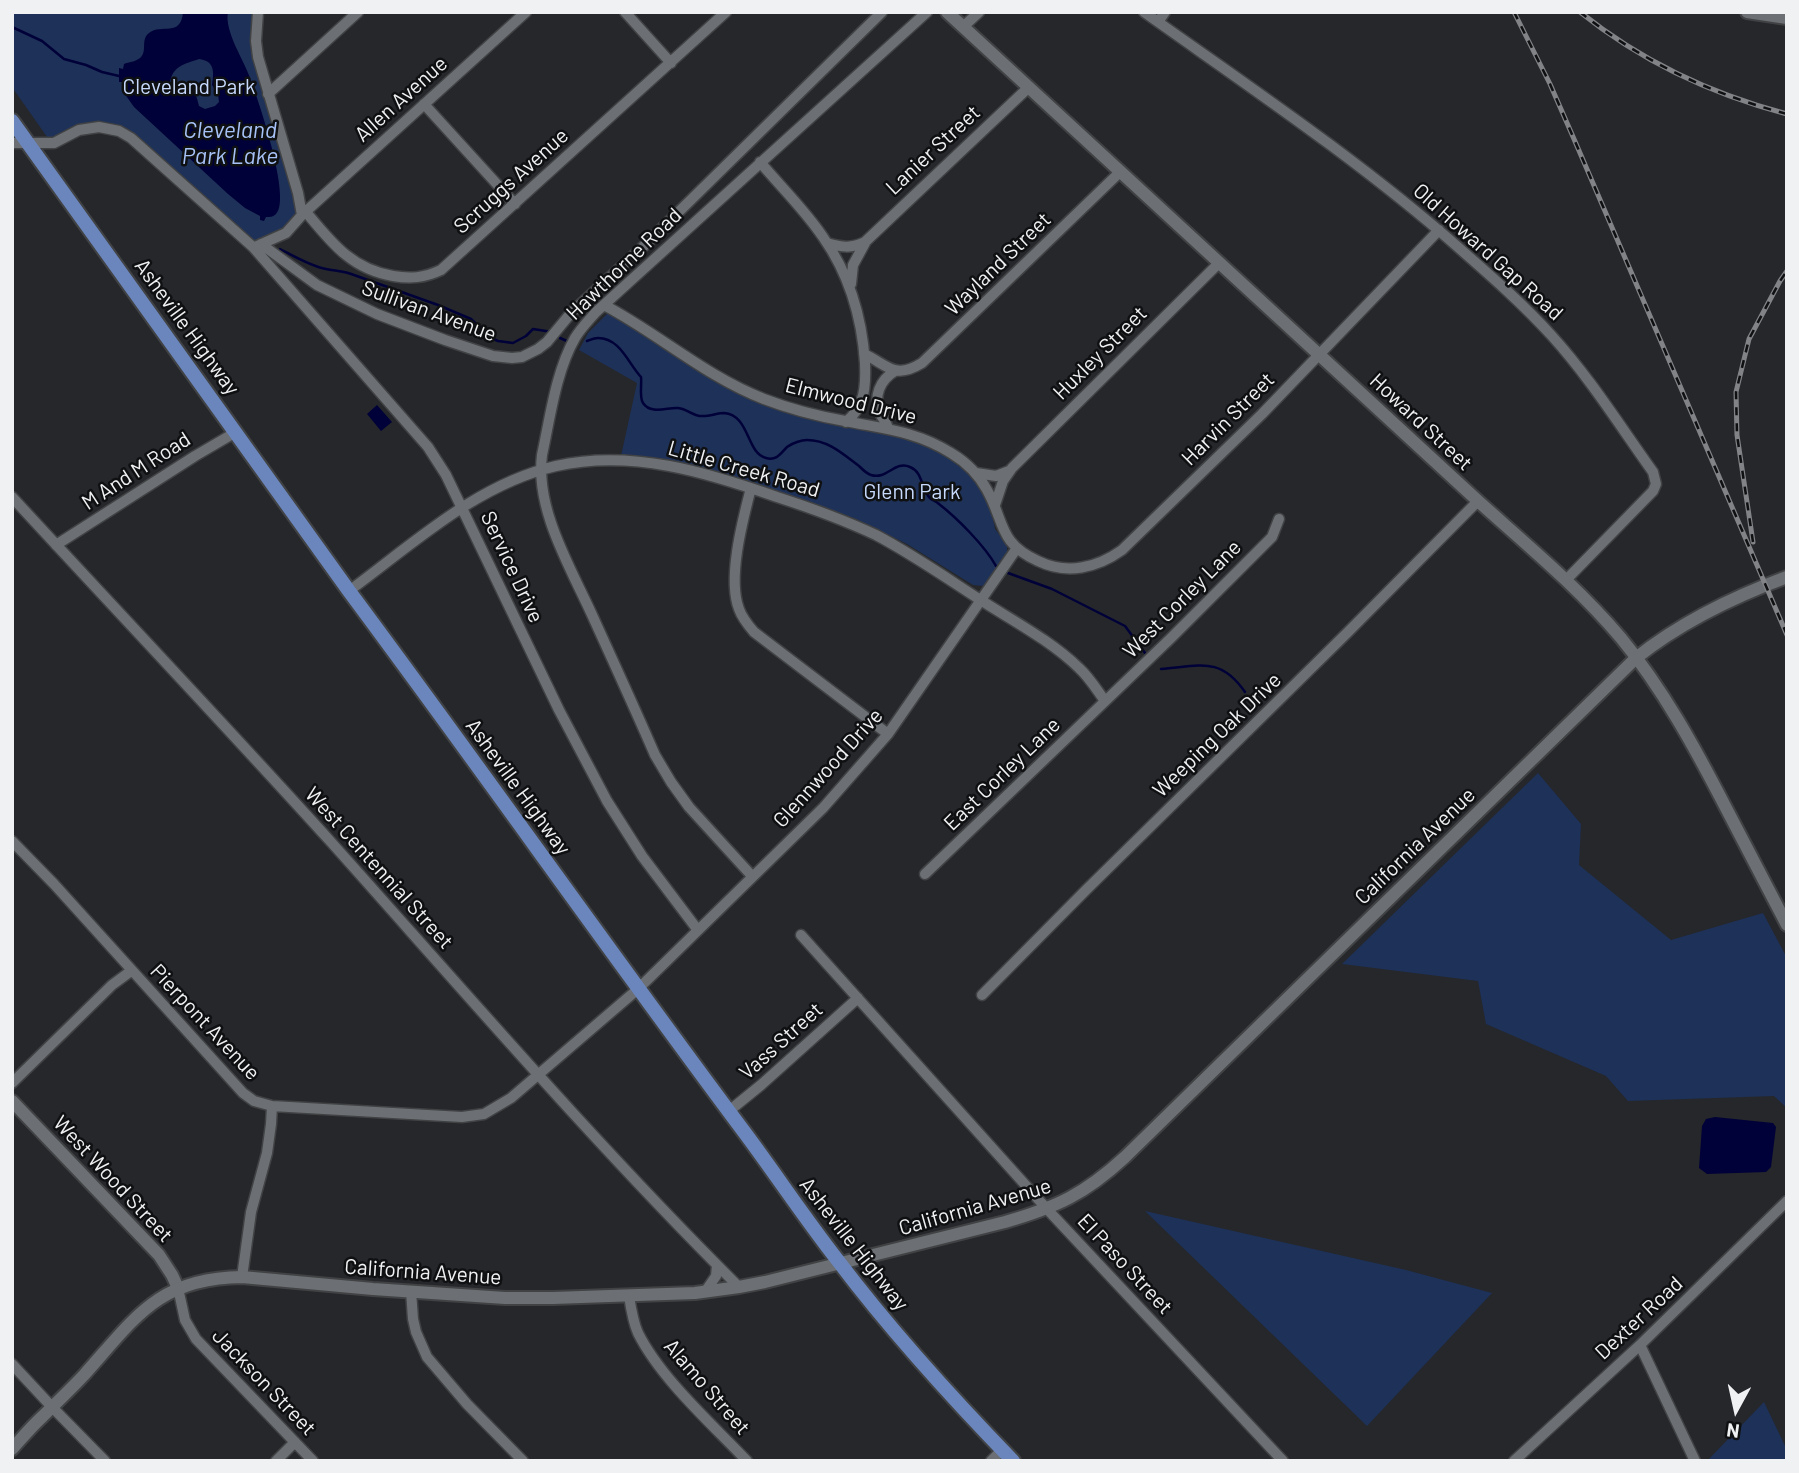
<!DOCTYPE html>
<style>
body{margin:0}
#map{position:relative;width:1799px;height:1473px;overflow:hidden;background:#25272b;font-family:Barlow,sans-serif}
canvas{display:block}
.frame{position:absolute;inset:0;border:14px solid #f0f1f3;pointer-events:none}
.north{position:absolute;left:1701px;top:1375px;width:70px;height:70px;-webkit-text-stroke:5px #0f1012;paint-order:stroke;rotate:188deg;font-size:19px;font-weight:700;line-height:28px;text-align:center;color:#f0f1f3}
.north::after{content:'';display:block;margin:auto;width:24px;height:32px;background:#f0f1f3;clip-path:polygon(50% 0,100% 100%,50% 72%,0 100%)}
</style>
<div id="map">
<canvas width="1799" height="1473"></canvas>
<div class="frame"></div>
<div class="north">N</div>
</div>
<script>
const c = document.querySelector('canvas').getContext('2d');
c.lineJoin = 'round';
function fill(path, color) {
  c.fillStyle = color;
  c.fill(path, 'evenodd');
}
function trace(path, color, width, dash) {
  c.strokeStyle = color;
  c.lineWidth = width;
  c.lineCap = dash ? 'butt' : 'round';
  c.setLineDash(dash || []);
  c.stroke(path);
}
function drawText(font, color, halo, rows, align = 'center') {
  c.font = font + ' Barlow,sans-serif';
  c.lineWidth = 5;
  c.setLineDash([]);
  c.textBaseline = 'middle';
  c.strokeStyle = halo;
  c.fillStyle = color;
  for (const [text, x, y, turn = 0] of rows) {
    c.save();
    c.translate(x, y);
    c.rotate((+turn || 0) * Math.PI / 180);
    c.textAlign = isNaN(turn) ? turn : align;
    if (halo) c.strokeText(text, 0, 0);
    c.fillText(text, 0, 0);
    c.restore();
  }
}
fill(new Path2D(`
 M12,12H264L256,41L298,193L293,227L251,245L141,146L99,127L52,144L12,87Z
 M608,313L648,335L717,383L765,404L807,418L899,436L936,449L968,472L982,491L991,509L995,529L1007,545V556L983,586L973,585L907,544L856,519L802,499L727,476L670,462L621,456L637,383L579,350L588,333Z
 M1538,773L1581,824L1579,865L1671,940L1763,913L1787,958V1108L1774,1096L1628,1101L1606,1076L1486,1024L1478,981L1342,964Z
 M1145,1211L1406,1270L1492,1293L1367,1426Z
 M1764,1402L1787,1450V1461H1707Z`), '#1e3158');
fill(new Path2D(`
 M183,12H228C224,31 244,60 250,78C258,99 292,199 276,214C273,217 270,217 266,217L264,221L260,220V216L245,208L228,194L134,107L122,90L123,82H119V68L123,69L124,64C129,62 135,62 140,58C148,51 140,40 149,33C161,23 181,38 183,12ZM199,59C215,61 214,72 212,85L218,94L219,102L215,106L205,109L199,106C195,87 191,89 173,87L170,83C172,66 185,64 199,59Z
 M377,405L392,422L381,431L367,414Z
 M1715,1117L1773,1123L1776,1127L1771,1167L1766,1172L1707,1174L1699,1168L1702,1126L1706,1119Z`), '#000138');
trace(new Path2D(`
 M12,27L42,41L64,59L86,65L102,72L119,76
 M280,249C294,256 310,266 326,269C336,271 345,271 354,275L438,305L471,319L491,338L498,341L513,343L526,336L533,329L552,332
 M560,338L569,342
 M587,341C590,340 594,338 598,338C620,338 628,363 641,377C642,384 639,397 643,403C651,415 668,407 678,408C688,409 694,417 703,416C710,416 718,413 724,413C750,415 746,453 766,458C777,461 781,453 787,447C792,443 802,440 807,440C828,440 843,454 859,466C862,469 867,474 871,475C887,480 895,460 910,467C923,472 921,489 930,498C932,500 936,501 939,504C957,518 985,546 996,566
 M1008,573L1052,589L1125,626L1145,653
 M1161,669C1200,666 1220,656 1245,692`), '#000138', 2.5);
const minor = new Path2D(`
 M625,12L671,63
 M1144,12C1251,88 1360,161 1459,248C1491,276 1523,304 1552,336C1590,378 1620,426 1653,472L1656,484L1653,491L1567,579
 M1158,22L1165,12
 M963,27L979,12
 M268,94L358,12
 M424,104L515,204
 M12,143H54L79,130L99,127L119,131L131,138L253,247L428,447L446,475L559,710L607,801L642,856L697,929
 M760,162C781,187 805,210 823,237C849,274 862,318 865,363C866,387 865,406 846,422
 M306,212C331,242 351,269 393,276C410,279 424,278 441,270L726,12
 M303,214L526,12
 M827,243C841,247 851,249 865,242L1029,87
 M261,244L317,285L377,314L445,340L493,356L512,358L522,357L538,349L547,342L571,313L646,244L882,12
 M257,246L286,233L302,215L298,193L258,57L256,41L258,12
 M851,284L853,265L865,243
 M604,305C659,334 705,376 764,399C790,409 817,416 845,421C884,429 916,431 951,453C966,462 979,475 987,490C1005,522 998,543 1038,561C1067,575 1097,568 1122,550L1262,414L1439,230
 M864,354C888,365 894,380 922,363L1120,172
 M888,429C887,422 883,420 880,413C873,396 880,380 895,371
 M976,473L996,476L1009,471
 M751,488C743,519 727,578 739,609C742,618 748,625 754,632L888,734
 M12,497C118,612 226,726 331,842C465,992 596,1145 739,1287
 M995,505L1003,481L1012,468L1219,263
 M56,545L195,456L236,432
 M349,591C413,544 477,484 556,466C631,449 706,472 777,497C811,508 844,520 876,535C912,554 945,577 979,599C1013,621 1050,640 1079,668C1089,677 1097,690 1105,701
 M12,841L54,884L243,1093L254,1101L272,1106L462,1117L484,1114L511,1098L638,989L823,808L888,734L1017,548
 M925,874L1171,638L1272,537L1279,519
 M752,876L689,807L671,782L655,755C635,709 614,663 593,617C571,568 535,510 542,455C550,418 556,371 575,338C581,328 589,320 596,312L927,12
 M801,935L1047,1209L1283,1461
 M982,995L1086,890L1347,633L1478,501
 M12,1083L112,985L131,971
 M729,1111L761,1085L858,998
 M242,1277L251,1212L267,1153L271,1124L272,1106
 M178,1288L185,1320L196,1339L313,1461
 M411,1291L413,1319L416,1332L427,1357L467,1404L523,1461
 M705,1292L716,1276L717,1265
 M629,1296C631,1309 633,1322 638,1333C661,1379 712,1424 747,1461
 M1640,1345L1695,1461
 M12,1364L52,1407L105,1461
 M276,1461L295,1442
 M991,1461L1002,1450
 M1514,1461L1640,1345L1787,1201`);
const tertiary = new Path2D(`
 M947,12L1478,501C1527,545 1578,587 1621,638C1663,689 1695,748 1725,806C1746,846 1766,885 1787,925
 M1747,12L1787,18
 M12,1101L159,1255L172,1275L178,1288`);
const secondary = new Path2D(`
 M12,1449C22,1438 31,1427 42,1417C56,1403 70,1390 84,1375C135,1318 158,1278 242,1277L373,1289L505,1298H553L695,1293L739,1287L765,1282L1005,1222C1057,1207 1085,1194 1125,1157L1636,658C1681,622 1733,597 1787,577`);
const primary = new Path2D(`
 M12,121L349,591C483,771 611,954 745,1133C777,1176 806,1220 839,1262C892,1332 952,1398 1013,1461`);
trace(minor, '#404244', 13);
trace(tertiary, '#404244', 16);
trace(secondary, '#404244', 16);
trace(primary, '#404244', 18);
trace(minor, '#6c6f73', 10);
trace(tertiary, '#6c6f73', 12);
trace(secondary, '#6c6f73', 12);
trace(primary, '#6b86bd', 14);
const rail = new Path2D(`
 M1514,12L1550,84L1574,139L1787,635
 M1580,12C1641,61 1711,94 1787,114
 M1753,542L1737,435L1736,392L1749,339L1780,281L1787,271`);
trace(rail, '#818386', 5);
trace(rail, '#0f1012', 2.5, [8]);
drawText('21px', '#c7dafd', '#0f1012', [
 ["Cleveland Park",189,87],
 ["Glenn Park",912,492]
]);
drawText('21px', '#f0f1f3', '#0f1012', [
 ["Allen Avenue",401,99,-42],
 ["Lanier Street",933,150,-43],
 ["Scruggs Avenue",511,181,-42],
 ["Old Howard Gap Road",1488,252,42],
 ["Hawthorne Road",624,264,-44],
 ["Wayland Street",998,264,-44],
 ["Sullivan Avenue",429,311,20],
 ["Asheville Highway",187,327,54],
 ["Huxley Street",1100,353,-45],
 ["Elmwood Drive",851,401,14],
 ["Harvin Street",1228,419,-45],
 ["Howard Street",1421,422,43],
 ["Little Creek Road",744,469,16],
 ["M And M Road",136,471,-33],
 ["Service Drive",512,567,65],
 ["West Corley Lane",1182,599,-45],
 ["Weeping Oak Drive",1217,735,-44],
 ["Glennwood Drive",828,768,-48],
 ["East Corley Lane",1002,774,-44],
 ["Asheville Highway",518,787,54],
 ["California Avenue",1415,846,-44],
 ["West Centennial Street",379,868,48],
 ["Pierpont Avenue",205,1022,47],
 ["Vass Street",781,1041,-42],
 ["West Wood Street",113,1179,47],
 ["California Avenue",975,1207,-16],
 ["Asheville Highway",854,1244,52],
 ["El Paso Street",1125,1264,47],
 ["California Avenue",423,1272,4],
 ["Dexter Road",1639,1318,-43],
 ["Jackson Street",264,1382,46],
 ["Alamo Street",707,1387,49]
]);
drawText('italic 23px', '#a7c2f7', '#0f1012', [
 ["Cleveland",230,130],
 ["Park Lake",230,156]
]);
</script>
